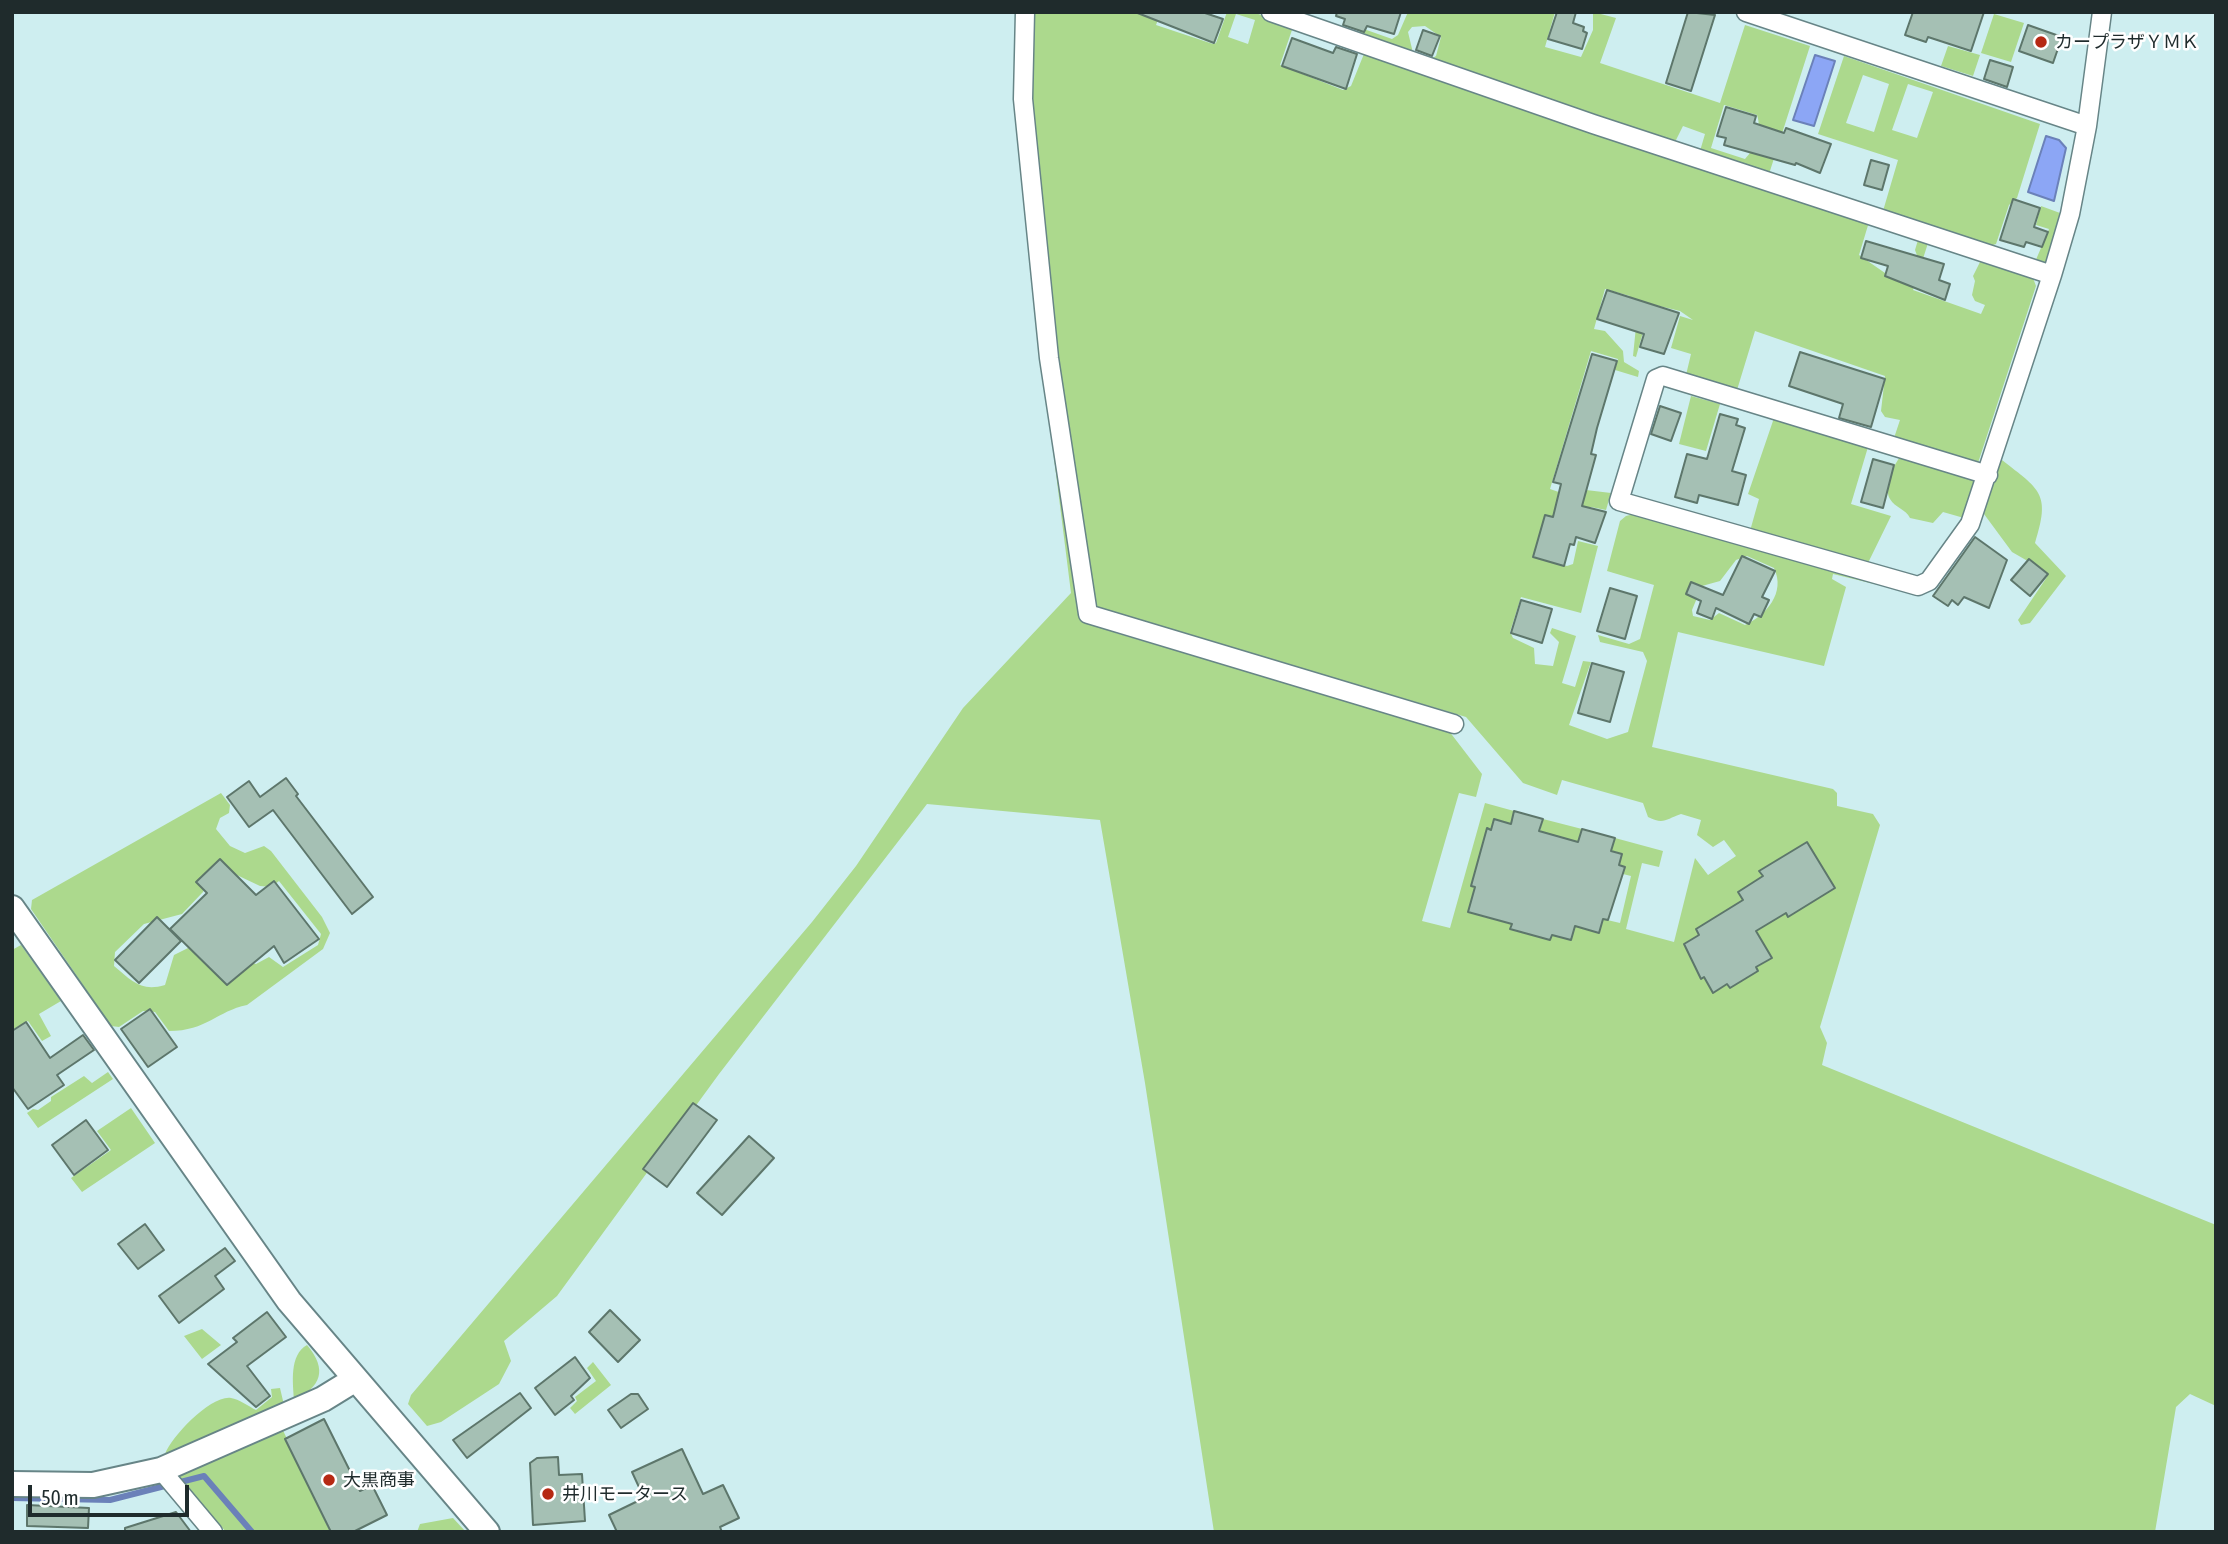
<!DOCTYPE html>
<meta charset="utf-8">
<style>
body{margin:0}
#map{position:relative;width:2228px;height:1544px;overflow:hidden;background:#ceeef0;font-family:"Asap Condensed",sans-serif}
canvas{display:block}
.frame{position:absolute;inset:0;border:14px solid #1f2b2c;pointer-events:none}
.scale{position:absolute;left:28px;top:1485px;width:161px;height:32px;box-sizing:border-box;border:4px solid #1f2b2c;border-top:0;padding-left:9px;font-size:21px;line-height:24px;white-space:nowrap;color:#1f2b2c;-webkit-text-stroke:5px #fff;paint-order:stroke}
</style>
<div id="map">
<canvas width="2228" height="1544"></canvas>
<div class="frame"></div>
<div class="scale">50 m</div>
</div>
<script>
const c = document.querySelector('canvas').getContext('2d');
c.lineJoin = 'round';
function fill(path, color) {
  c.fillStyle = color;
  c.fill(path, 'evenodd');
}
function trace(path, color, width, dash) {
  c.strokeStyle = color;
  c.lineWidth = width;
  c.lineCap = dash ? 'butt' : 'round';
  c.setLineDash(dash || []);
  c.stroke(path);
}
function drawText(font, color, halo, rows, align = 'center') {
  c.font = font + ' "Asap Condensed","Noto Sans JP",sans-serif';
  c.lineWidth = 5;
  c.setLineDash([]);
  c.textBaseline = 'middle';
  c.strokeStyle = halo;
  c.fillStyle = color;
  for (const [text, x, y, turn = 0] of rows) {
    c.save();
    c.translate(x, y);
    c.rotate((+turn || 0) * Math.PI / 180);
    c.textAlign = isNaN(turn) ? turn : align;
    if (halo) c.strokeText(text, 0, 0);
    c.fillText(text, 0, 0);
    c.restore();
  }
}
fill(new Path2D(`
 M1017,12H1161L1156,25L1213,44L1216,43L1227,12H1253L1293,27L1280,65L1343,90L1351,86L1368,44L1358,35L1361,28L1392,39L1398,35L1408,12H1555L1545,47L1581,57L1593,30V12L1616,18L1600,63L1720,103L1745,25L1810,46L1769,174L1700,151L1705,134L1683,126L1674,144L1869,222L1859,255L1898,282L1908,283L1918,258L1915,250L1918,240L1928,243L1913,290L1981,314L1985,305L1975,301L1972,295L1975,281L1973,276L1980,262L2033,278L2036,286L1978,463L1894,438L1900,420L1885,417L1881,411L1885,376L1755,331L1737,390L1686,375L1691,354L1671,348L1680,316L1693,320L1680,311L1651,304L1636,357L1633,356L1637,317L1621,326L1630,296L1605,289L1594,329L1605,331L1623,351L1624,362L1639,371L1638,377L1615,370L1618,359L1591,351L1550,489L1576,498L1586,490L1611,493L1606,510L1591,507L1582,534L1567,520L1545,515L1533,556L1567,566L1573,564L1578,541L1598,546L1581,613L1521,597L1510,632L1513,638L1534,648L1535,664L1553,666L1559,642L1550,633L1552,628L1576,636L1562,683L1575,687L1583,661L1591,662L1569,725L1607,739L1628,732L1647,661L1643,652L1600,642L1598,635L1629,644L1640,639L1654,585L1607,571L1620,521L1626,516L1638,513L1897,586L1895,589L1833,574L1832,579L1846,587L1824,666L1678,632L1652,747L1833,789L1837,793V806L1873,814L1880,825L1820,1027L1827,1043L1822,1065L2216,1225V1406L2190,1394L2176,1407L2155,1532H1214L1145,1083L1100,820L927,804L719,1074L557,1296L504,1341L511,1361L499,1384L441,1422L427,1426L408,1404L411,1395L812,922L856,866L963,708L1071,593L1038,331L1014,99ZM1236,14L1255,20L1248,44L1228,37ZM1425,26L1441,37L1436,56L1431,59L1413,53L1408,32L1412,27ZM1724,105L1757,115C1762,129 1756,148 1745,159L1711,148ZM1747,556L1774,568C1786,593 1766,615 1745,625L1719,613L1710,620L1693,616L1692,610L1702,586L1720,581L1736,560ZM1124,616L1466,717L1523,783L1557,795L1562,780L1643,803L1648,817C1664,825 1666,819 1681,814L1701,820L1697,835L1713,847L1724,840L1736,856L1708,875L1695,858L1674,942L1626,929L1642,863L1659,867L1663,851L1615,838L1611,851L1622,854L1619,865L1625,867L1623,874L1631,876L1620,923L1603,919L1599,933L1575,926L1571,940L1552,935L1550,940L1511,929L1512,924L1468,912L1494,819L1512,825L1514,811L1485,803L1450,928L1422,921L1459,793L1476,797L1482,774L1449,731L1116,633L1119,619Z
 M1994,14L2024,23L2011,62L1981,53Z
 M1948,46L1980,55L1973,76L1941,66Z
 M1844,56L2040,124L2017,198L2009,205L1996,244L1990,246L1883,211L1898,160L1818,134ZM1863,75L1889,84L1874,132L1846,123ZM1908,84L1933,92L1917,138L1892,130Z
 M2041,206L2060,213L2046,261L2041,266L2035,262L2049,229L2036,225Z
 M1691,396L1720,404L1706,451L1679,444Z
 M1774,418L1868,447L1851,504L1891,516L1867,565L1750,531L1759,499L1748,494Z
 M1905,452L1979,481L1964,518L1943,512L1933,523L1910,518C1906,509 1895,508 1890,499C1883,488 1895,459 1905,452Z
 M2002,460C2040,490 2051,493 2035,543L2066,576L2030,623L2021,625L2018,620L2047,577L2045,571L2012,552L1984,514L1994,466Z
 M221,793L230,805L229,813L220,818L216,829L230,846L245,853L264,846L271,851L322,917L330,933L323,949L247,1005C217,1011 207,1031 169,1031L155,1012L143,1011L119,1027L111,1026L31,909L32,900ZM222,868L260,886L271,887L279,881L321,934L318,945L283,967L269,957L256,964L244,961L211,963L188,948L174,955L165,985C141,992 132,981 114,966L115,952L144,924L182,914L203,892L210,874Z
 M1543,819L1582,829L1578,842L1540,831Z
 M21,945L61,1001L39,1014L51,1036L42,1041L28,1021L12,1030V950Z
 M108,1072L113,1079L38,1128L27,1113L33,1109L38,1110L51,1101V1097L84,1076L92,1083Z
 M131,1108L155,1143L82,1192L71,1178L111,1150L97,1131Z
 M202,1329L221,1345L202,1359L184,1336Z
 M307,1345C328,1370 321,1387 294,1400C293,1383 289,1355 307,1345Z
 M593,1362L611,1385L575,1414L570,1408L577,1401L575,1397L596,1381L587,1368Z
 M280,1388L284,1405L281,1426L330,1532H226L175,1472L165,1454C172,1436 211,1395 231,1398C239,1399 248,1406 256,1410L272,1397L271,1389Z
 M453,1518L466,1532H417L420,1524Z`), '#acd98d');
const water = new Path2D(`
 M1815,55L1835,61L1814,126L1793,120Z
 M2046,136L2059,140L2066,148L2054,201L2028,192Z`);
fill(water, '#8ca6f5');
trace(water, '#6b81b9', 2);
trace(new Path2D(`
 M12,1498L110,1500L204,1476L252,1532`), '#6b81b9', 6);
const building = new Path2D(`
 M1135,12H1202L1223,19L1214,43Z
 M1337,12H1401L1394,34L1367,26L1364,32L1343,25L1345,19L1336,16Z
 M1557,12H1576L1573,23L1584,27L1583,31L1587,33L1582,49L1548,39Z
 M1688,12L1715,15L1691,91L1666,83Z
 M1913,12H1984L1971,51L1928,37L1926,42L1905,35Z
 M2028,25L2062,37L2053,63L2019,51Z
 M1423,30L1440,36L1432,56L1416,50Z
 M1292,38L1333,53L1336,47L1357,54L1346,89L1282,66Z
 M1990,60L2013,67L2007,87L1984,79Z
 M1726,107L1756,116L1754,123L1784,133L1786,128L1831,144L1820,173L1796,163L1795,165L1724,145L1726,138L1717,136Z
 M1871,160L1889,165L1882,190L1864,185Z
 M2013,199L2040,208L2034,227L2048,232L2042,247L2026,242L2024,247L2000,240Z
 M1866,241L1944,264L1939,280L1950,284L1945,300L1885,276L1888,266L1861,258Z
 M1607,290L1679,313L1664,354L1640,347L1644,334L1597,319Z
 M1800,352L1885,379L1871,427L1839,418L1843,404L1789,386Z
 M1592,354L1617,361L1597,428L1591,454L1596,455L1582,506L1606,512L1595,543L1576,537L1574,545L1570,544L1564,566L1533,557L1545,515L1553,517L1561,484L1553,482Z
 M1660,406L1681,413L1671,441L1651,434Z
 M1720,414L1738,419L1736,425L1745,428L1732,471L1746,475L1738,505L1699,495L1697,503L1675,497L1687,454L1707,459Z
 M1873,459L1894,465L1883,508L1861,502Z
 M1975,537L2007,560L1989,608L1964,597L1958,605L1952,600L1948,606L1933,596Z
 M1742,556L1775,571L1762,597L1769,600L1761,617L1754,614L1749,624L1716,608L1712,619L1697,613L1701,601L1686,594L1691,582L1723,595Z
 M2029,559L2048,574L2030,596L2011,580Z
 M1610,588L1637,596L1625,639L1597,631Z
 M1521,600L1552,609L1542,643L1511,633Z
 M1592,663L1624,672L1610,722L1578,713Z
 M286,778L298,794L296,796L373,897L352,914L273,810L249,827L227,797L249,781L260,797Z
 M1514,811L1543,819L1539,831L1578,842L1582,829L1615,838L1611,851L1622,854L1619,865L1625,867L1608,920L1603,919L1599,933L1575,926L1571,940L1552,935L1550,940L1510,929L1512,924L1468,912L1475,887L1471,886L1487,828L1491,830L1494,819L1511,824Z
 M1807,842L1835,888L1788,917L1786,913L1756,931L1772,958L1756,967L1758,971L1730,988L1727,984L1713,993L1704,977L1701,979L1684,944L1699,935L1696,929L1743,900L1738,892L1763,876L1759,871Z
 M220,859L256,895L274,881L319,939L284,963L274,946L227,985L170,929L207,893L196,882Z
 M157,917L181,941L139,983L115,960Z
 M150,1009L177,1047L148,1067L121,1029Z
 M26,1022L50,1058L83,1035L94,1050L57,1075L64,1085L28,1109L12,1087V1031Z
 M693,1103L717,1120L667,1187L643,1169Z
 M86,1120L108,1150L74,1175L52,1145Z
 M749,1136L774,1158L722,1215L697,1193Z
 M145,1224L164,1250L138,1269L118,1244Z
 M225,1248L235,1261L215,1276L224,1289L179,1323L159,1296Z
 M610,1310L640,1340L618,1362L589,1332Z
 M267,1312L286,1337L247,1366L270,1396L256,1407L208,1364L237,1342L233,1338Z
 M575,1357L590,1378L571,1396L574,1400L555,1415L535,1388Z
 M520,1393L531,1408L467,1458L453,1440Z
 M631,1394H638L648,1409L621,1428L608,1410Z
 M324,1419L360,1491L372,1485L387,1515L353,1532H331L285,1439Z
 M682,1449L703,1494L723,1485L739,1518L720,1527L722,1532H617L609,1515L644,1498L632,1472Z
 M558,1457L559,1475L582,1474L585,1521L533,1525L530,1463L537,1458Z
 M27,1505L89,1508L88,1528L27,1526Z
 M176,1512L191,1532H125V1528Z`);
fill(building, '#a5c0b4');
trace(building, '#5d766b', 2);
const street = new Path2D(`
 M1025,12L1023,99L1049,358L1088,614L1454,724
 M1271,12L1593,124L2052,275
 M1746,12L2087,126
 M1988,475L1663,376L1656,379L1619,501L1918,586L1929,581L1970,524L2052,275L2070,214L2087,126L2102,12
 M161,1470L213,1532`);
const secondary = new Path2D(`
 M12,908L289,1301L487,1532
 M12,1484L93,1485L161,1470L323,1399L354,1380`);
trace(street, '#678587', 21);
trace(secondary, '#678587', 28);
trace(street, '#fff', 18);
trace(secondary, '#fff', 24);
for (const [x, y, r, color] of [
 [2041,42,7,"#b62913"],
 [329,1480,7,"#b62913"],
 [548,1494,7,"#b62913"]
]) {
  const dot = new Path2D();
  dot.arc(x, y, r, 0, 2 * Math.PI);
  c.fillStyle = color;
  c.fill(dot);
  trace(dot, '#fff', 2.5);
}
drawText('18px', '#1f2b2c', '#fff', [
 ["カープラザＹＭＫ",2055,42],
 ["大黒商事",343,1480],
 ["井川モータース",562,1494]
], 'left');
</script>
